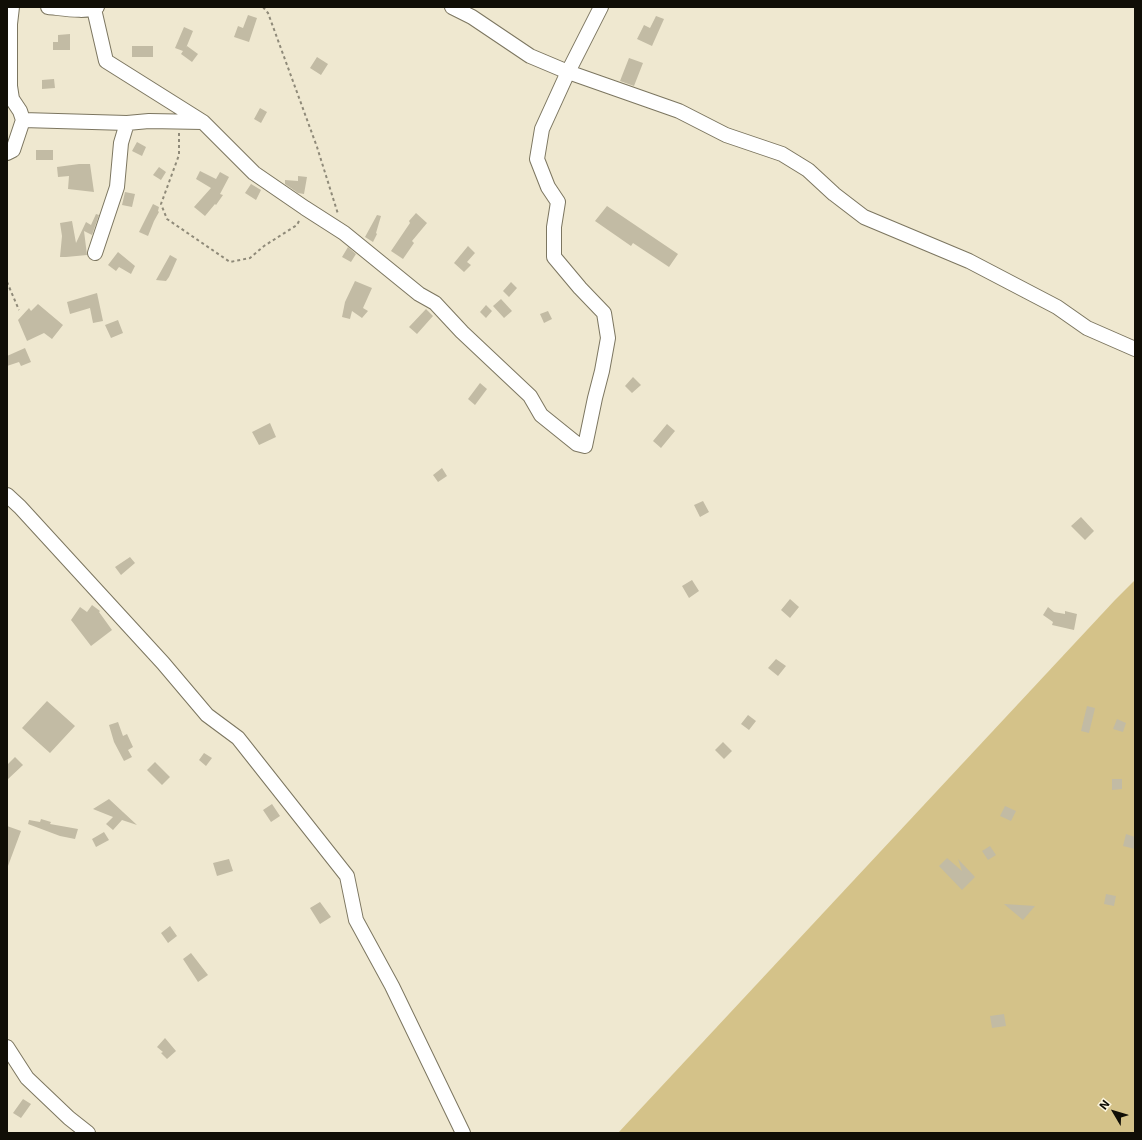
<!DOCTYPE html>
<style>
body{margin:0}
#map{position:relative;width:1142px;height:1140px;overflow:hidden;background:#efe8d0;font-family:Inter,sans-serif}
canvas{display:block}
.frame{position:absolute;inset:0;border:8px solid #100e06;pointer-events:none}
.north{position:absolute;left:1094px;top:1092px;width:40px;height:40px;-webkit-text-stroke:3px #fcf5dd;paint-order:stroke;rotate:308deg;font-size:11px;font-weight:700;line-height:16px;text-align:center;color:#100e06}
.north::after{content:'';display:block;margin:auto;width:14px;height:18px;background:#100e06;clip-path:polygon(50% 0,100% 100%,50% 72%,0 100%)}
</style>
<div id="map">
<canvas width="1142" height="1140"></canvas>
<div class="frame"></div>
<div class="north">N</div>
</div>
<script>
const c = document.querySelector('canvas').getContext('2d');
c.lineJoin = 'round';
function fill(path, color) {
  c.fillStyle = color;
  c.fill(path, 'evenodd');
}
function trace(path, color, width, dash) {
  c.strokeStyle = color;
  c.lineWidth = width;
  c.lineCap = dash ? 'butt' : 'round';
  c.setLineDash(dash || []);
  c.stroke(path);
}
fill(new Path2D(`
 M1135,580V1133H618L1115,600Z`), '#d4c289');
fill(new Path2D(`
 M248,15L257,18L249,42L234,37L238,26L243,28Z
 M656,16L664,19L652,46L637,39L644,25L650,28Z
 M184,27L193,31L186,48L187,46L198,54L192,62L181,54L183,51L175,48Z
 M70,34V50H53V42H58V35Z
 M132,46H153V57H132Z
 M317,57L328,64L321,75L310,68Z
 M629,58L643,63L634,86L620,81Z
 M54,79L55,88L42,89V80Z
 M260,108L267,112L261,123L254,119Z
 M137,142L146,147L142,156L132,151Z
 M36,150H53V160H36Z
 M79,164H90L94,192L68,189L69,176L58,177L57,167Z
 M159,167L166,172L161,180L153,175Z
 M200,171L216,179L220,172L229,177L220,194L223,195L216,205L215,204L205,216L194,207L211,188L196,179Z
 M298,176L307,177L304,194L298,193L285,184V180L298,181Z
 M251,184L261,190L256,200L245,193Z
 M125,192L135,194L132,207L122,205Z
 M153,204L159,207L158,211L159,212L154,221L148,236L139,232Z
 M607,206L678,254L669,267L633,243L631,246L595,221Z
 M416,213L427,223L412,241L414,243L403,259L391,251L410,223L409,221Z
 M96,214L99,215L92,235L84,231L87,255L66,257H60L62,236L60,223L72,221L76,243L86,222L91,225Z
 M377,215L381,216L376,233L377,234L373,242L365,237Z
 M468,246L475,253L467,262L471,265L464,272L454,263Z
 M348,247L356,254L351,262L342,257Z
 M118,252L135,266L131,274L119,267L116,271L108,265Z
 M170,255L177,259L169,277L166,281L156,280Z
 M355,281L372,288L363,308L368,311L362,318L352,311L350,319L342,317L345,302Z
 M511,282L517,288L509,297L503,291Z
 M97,293L103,321L93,323L90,308L70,314L67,302Z
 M501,299L512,311L504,318L493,306Z
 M38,304L63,325L52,339L44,333L27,341L18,320L29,308L31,311Z
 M486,305L492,311L486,318L480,312Z
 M426,309L433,316L417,334L409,327Z
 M548,311L552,319L544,323L540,314Z
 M118,320L123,333L111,338L105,325Z
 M25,348L31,362L21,366L19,362L7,366V356Z
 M633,377L641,385L632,393L625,386Z
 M480,383L487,389L475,405L468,399Z
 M270,423L276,437L259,445L252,432Z
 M667,424L675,431L661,448L653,441Z
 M442,468L447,476L438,482L433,475Z
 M703,501L709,512L700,517L694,505Z
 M1081,517L1094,531L1085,540L1071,526Z
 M130,557L135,563L121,575L115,567Z
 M692,580L699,591L689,598L682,586Z
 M790,599L799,607L790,618L781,610Z
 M92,605L100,611L99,612L112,630L91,646L71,620L80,607L87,612Z
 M1048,607L1054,612L1065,614V611L1077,614L1074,630L1052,625L1053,622L1043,615Z
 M776,659L786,666L778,676L768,668Z
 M47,701L75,726L50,753L22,728Z
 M1087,706L1095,708L1089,733L1081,731Z
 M748,715L756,721L749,730L741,724Z
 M1117,719L1126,723L1123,732L1113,729Z
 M118,722L123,736L127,734L133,747L128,750L132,757L124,761L114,742L109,725Z
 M723,742L732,751L724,759L715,750Z
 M204,753L212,758L206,766L199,760Z
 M15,757L23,765L7,780V765Z
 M155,762L170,777L162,785L147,770Z
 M1112,779H1122V789L1112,790Z
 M109,799L137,825L122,820L113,830L106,824L113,817L93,809Z
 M272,804L280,816L271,822L263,810Z
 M1005,806L1016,811L1011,821L1000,816Z
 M41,819L51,822L50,824L78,829L75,839L60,836L28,824L29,820L40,822Z
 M7,826L21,831L8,866H7Z
 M104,832L109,840L96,847L92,839Z
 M1126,834L1135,837V849L1123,846Z
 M990,846L996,855L988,860L982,851Z
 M947,858L962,871L958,859L975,877L962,890L939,866Z
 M229,859L233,871L217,876L213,863Z
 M1106,894L1116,896L1114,906L1104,904Z
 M320,902L331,917L320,924L310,908Z
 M1004,904L1035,906L1023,920Z
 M170,926L177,936L168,943L161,933Z
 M191,953L208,975L198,982L183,959Z
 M1004,1014L1006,1026L992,1028L990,1016Z
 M165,1038L176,1051L167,1059L161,1053L163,1052L157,1047Z
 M23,1099L31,1104L21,1118L13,1113Z`), '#c2bba4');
const minor = new Path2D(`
 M48,7C60,8 88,13 97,7
 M452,7L472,17L530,56L568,72L679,111L726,135L782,154L808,170L834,194L864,217L969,261L1057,307L1087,328L1135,349
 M94,9L106,61L203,122L254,173L305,208L344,233L419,294L435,303L462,332L530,396L541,415L577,444L585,446L595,398L602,371L608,338L604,313L580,288L554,257V227L558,202L548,187L537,159L542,129L568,72L601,7
 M23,120L127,123
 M7,153L13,150L23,120L20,111L12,99L10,86V24L12,7
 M95,253L117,187L121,143L127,123L149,121L203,122
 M7,495L20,507L163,663L207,715L238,738L347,876L356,920L392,986L463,1133
 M7,1047L27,1078L69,1118L88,1133`);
trace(minor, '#7c7660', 16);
trace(new Path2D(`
 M263,7L268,13L317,147L338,214
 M179,133V155L161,204L167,219L230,262L250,258L264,246L297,225L300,219
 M7,282L19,310`), '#8f8a79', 2, [3, 3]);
trace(minor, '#fff', 14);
</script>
